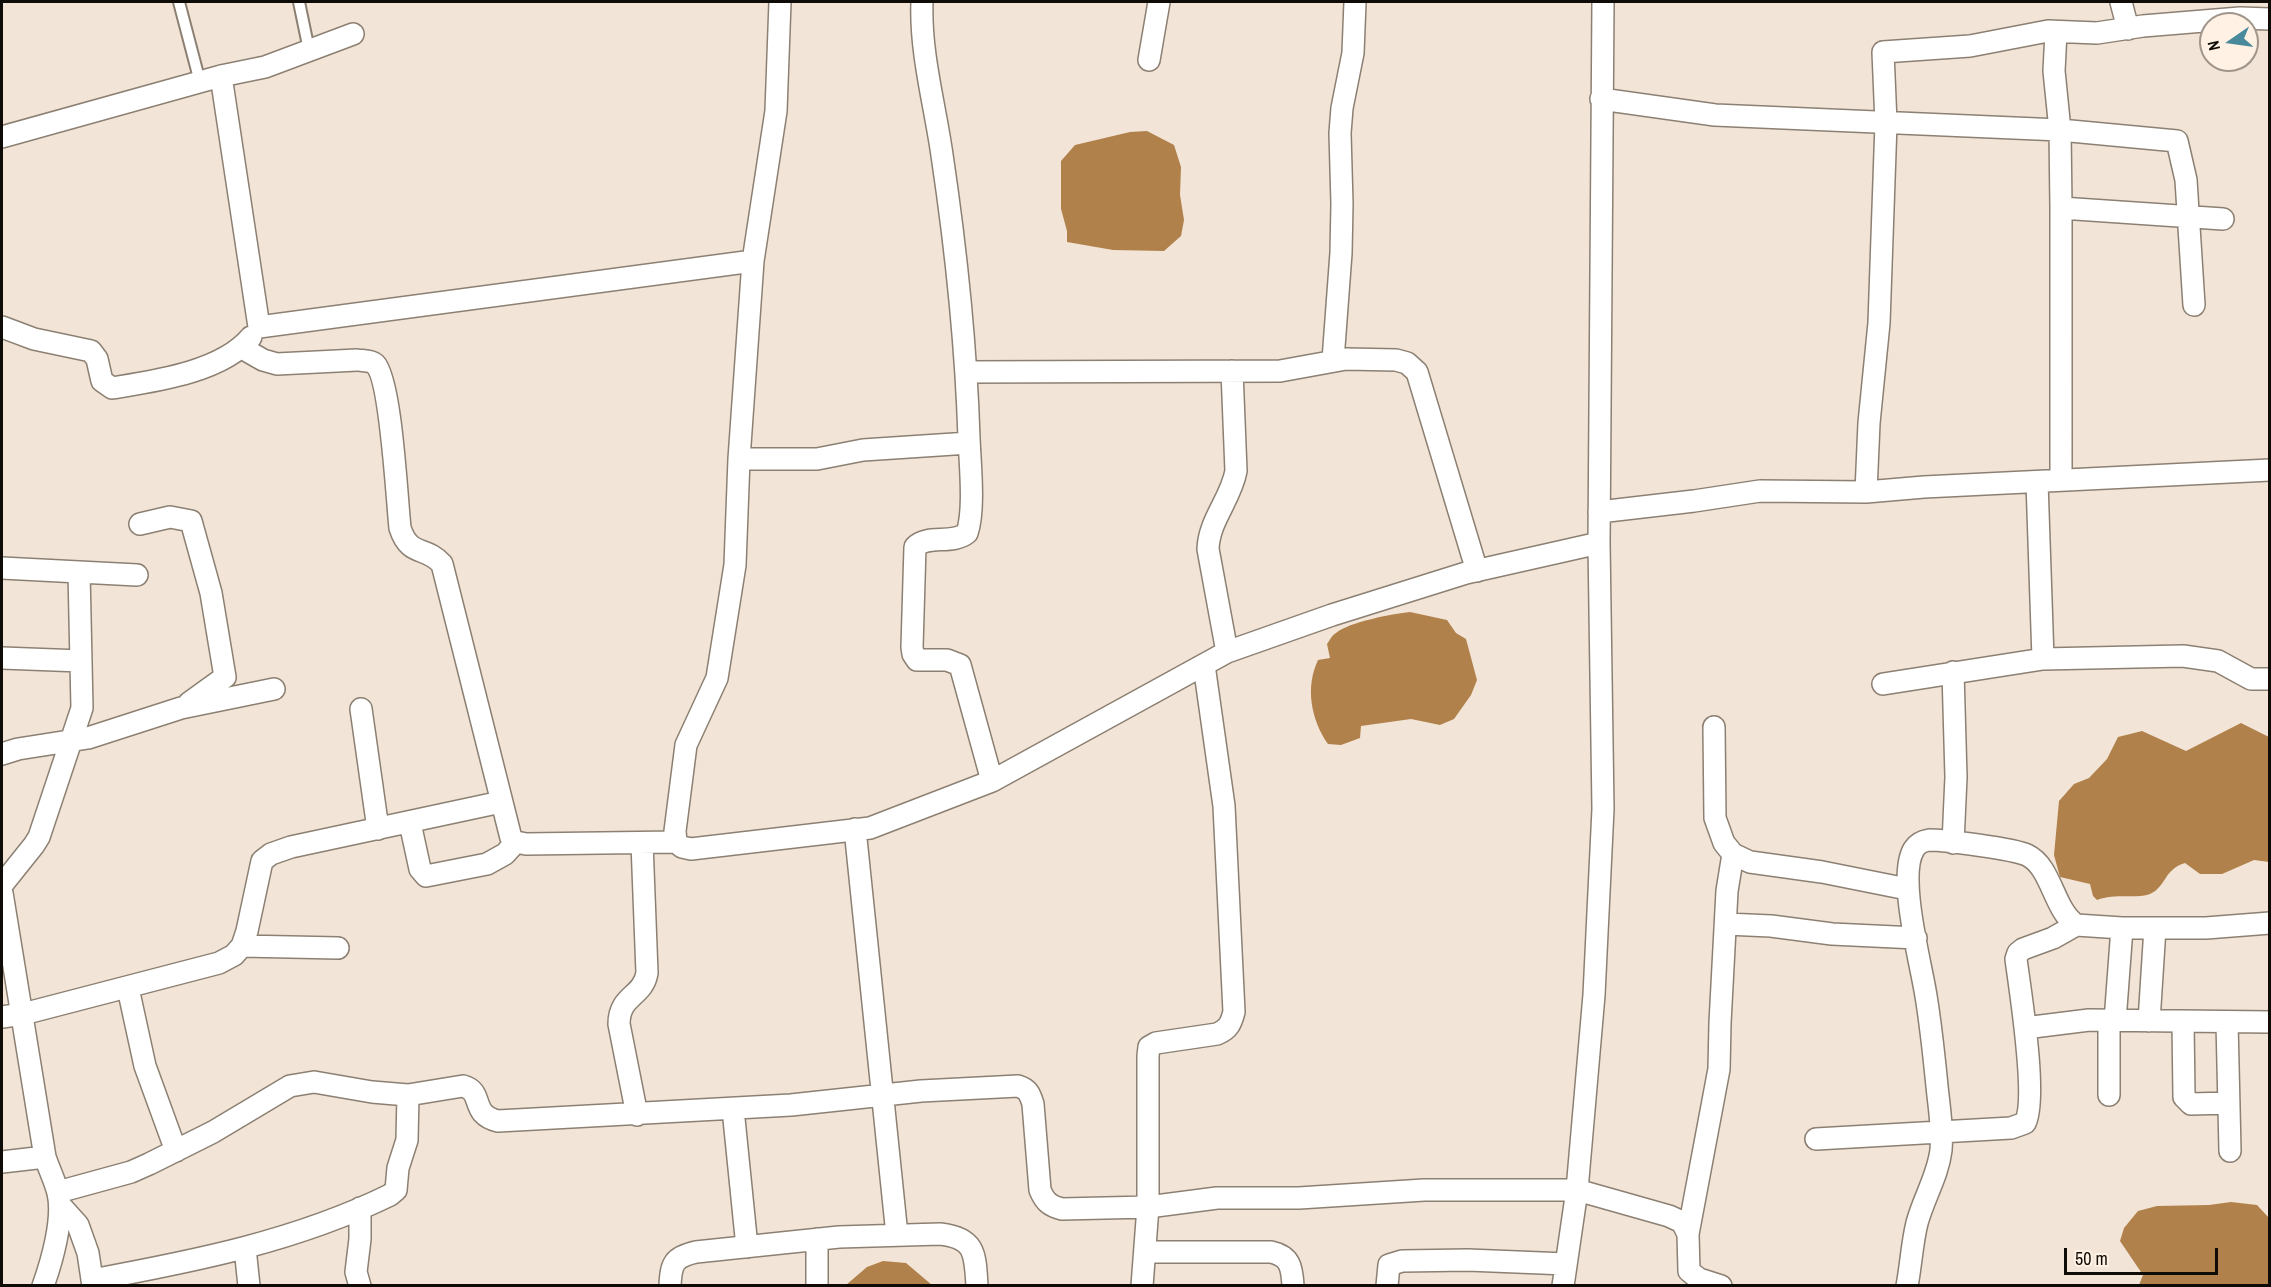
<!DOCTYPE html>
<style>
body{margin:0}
#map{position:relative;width:2271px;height:1287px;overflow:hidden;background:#f2e4d6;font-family:"Archivo Narrow",sans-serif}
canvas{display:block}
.frame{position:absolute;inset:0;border:3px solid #0f0b06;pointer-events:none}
.north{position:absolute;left:2199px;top:12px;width:60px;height:60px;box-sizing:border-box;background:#fff1e3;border:2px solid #9f958b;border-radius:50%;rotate:257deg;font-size:16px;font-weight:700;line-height:24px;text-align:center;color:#0f0b06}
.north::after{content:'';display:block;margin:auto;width:21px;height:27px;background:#48899c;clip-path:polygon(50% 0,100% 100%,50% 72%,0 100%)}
.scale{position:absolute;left:2064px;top:1248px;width:154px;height:27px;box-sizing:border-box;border:3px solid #0f0b06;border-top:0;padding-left:8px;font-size:18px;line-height:21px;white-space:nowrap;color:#0f0b06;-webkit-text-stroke:4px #fff1e3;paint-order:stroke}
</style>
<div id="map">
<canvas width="2271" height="1287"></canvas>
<div class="frame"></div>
<div class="north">N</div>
<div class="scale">50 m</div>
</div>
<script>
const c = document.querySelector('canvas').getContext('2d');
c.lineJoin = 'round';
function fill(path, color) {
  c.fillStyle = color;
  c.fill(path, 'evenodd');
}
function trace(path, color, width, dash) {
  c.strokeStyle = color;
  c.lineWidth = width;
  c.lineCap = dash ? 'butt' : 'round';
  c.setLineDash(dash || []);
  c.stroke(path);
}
fill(new Path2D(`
 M1147,131L1174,145L1181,167L1180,195L1184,220L1181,236L1164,251L1113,250L1067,242V231L1061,209V161L1075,145L1130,132Z
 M1410,612L1447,620L1456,633L1466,639L1477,680L1471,695L1454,719L1440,725L1411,719L1361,726L1360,738L1341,745L1328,744C1311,720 1305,687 1318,660L1330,658L1327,644C1330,640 1332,635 1336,633C1349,622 1392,614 1410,612Z
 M2241,723L2269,737V862L2254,860L2222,874H2200L2185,863C2164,869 2166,887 2150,894C2137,899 2115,893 2097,900L2093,896L2090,884L2060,877L2054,855L2059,801L2074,784L2089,778L2107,759L2118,737L2142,731L2186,751Z
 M2231,1202L2257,1205L2269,1218V1285H2139L2143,1275L2120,1241L2124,1228L2138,1211L2157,1206L2209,1205Z
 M883,1261L906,1263L932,1285H846L867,1267Z`), '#b1814c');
const lane = new Path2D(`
 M179,2L200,82
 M299,2L309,50`);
const street = new Path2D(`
 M780,2L776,111L753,261L739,459L735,565L717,678L686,745L675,831L676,842L682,847L691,849L870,828L992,781L1227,652L1332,615L1466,573L1599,543
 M922,2C920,53 935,105 942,155C956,249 966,343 969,438C970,464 975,510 967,533C952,545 927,534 915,547L912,647L913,654L917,660H947L960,665L992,781
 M2121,2L2128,29
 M2056,32L2054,71L2060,130L2061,208V480
 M1149,60L1159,2
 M221,76L259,327L753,261
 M1601,99L1715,115L2060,130L2177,141L2186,180L2194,305
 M2,137L221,76L265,67L353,34
 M2061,208L2223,219
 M2,327L34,339L91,351L97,359L102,381L112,388C155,381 222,372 251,337
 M242,348L263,360L277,364L357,360C363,361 370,360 375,364C391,379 397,501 400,528C410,558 425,545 442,564L511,838L516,842L526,844L676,842
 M1333,360L1341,253L1342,204L1340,133L1342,108L1353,53L1355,2
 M966,372L1280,371L1346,359L1396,360L1407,363L1417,372L1477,571
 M739,459H817L863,450L969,443
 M2037,482L2043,659
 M1866,492L1869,423L1879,323L1886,123L1883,52L1970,46L2048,31L2097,33L2143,26L2240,18L2270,19
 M1599,512L1694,501L1760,491L1866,492L1924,487L2270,470
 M140,524L170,517L191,521L211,593L225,677L189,703
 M2,568L137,575
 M1227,652L1208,549C1209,520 1231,499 1236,471L1232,371
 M2,658L81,661
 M1953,672L1956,777L1953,843
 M1883,684L2043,659L2183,656L2218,661L2251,679H2270
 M361,709L378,829
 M1714,727L1715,818L1724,843L1733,854L1750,862L1822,872L1907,889
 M2,754L18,749L88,738L181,708L274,689
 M410,823L420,869L426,876L487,864L505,854L516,842
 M855,829L897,1235
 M2,885L34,845L39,837L82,708L79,572
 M2,893L45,1157C49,1169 55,1181 58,1193C64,1219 52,1261 43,1286
 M1726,924L1771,926L1832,934L1916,938
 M242,946L338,948
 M128,988L145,1066L176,1151
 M2,1017L23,1014L219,963L234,955L242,946L247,931L262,861L271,854L291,847L501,802
 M2109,1020V1095
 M2115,1021L2122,928
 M2149,1021L2155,928
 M2183,1022L2184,1097L2191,1104L2229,1103
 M2227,1022L2230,1151
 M2025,1028L2089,1020L2270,1022
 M733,1109L747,1247
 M637,1115L619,1024C619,995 643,997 647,973L642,843
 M1816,1139L2011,1128L2025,1123C2038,1099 2020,990 2016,959L2018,953L2023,949L2053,938L2076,925
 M2,1162L45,1157
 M58,1192L131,1172L149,1164L213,1132L290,1086L314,1082L372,1092L408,1095L463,1086C485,1092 469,1114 498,1121L791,1105L921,1091L1018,1086C1028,1089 1030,1094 1033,1104L1040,1190C1045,1202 1050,1206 1062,1209L1148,1207L1217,1198H1299L1424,1190H1577L1669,1216L1682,1222L1688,1234L1689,1271L1699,1279L1721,1286
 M60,1205L78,1225L88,1253L93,1286
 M1688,1234L1719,1069L1720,1023L1727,891L1733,854
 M817,1239V1286
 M245,1248L249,1286
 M1145,1252H1271C1290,1256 1292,1267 1293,1286
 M92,1280C195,1261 296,1241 390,1195L396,1190L398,1168L407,1140L408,1095
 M360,1286L356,1272L360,1239V1208
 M670,1286C671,1263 674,1257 696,1252L839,1237L940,1234C976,1238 975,1254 977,1286
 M1142,1286L1148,1207V1056L1149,1047L1156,1043L1217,1034C1229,1029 1231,1023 1234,1012L1224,806L1204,665
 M1387,1286L1389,1265L1402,1261L1468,1260L1566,1264
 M1563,1286L1577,1190L1594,995L1603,809L1599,543L1603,2
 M1907,1286C1911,1265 1912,1243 1917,1223C1924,1197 1938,1176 1941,1150C1943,1128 1939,1107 1937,1086C1934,1056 1931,1026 1926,996C1921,963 1897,876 1914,849C1917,844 1923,841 1929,840C1945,840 2014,849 2027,855C2052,867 2053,909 2076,925L2122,928H2206L2270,923`);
trace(lane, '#8c8073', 14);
trace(street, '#8c8073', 24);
trace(lane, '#fff', 10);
trace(street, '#fff', 21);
</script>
